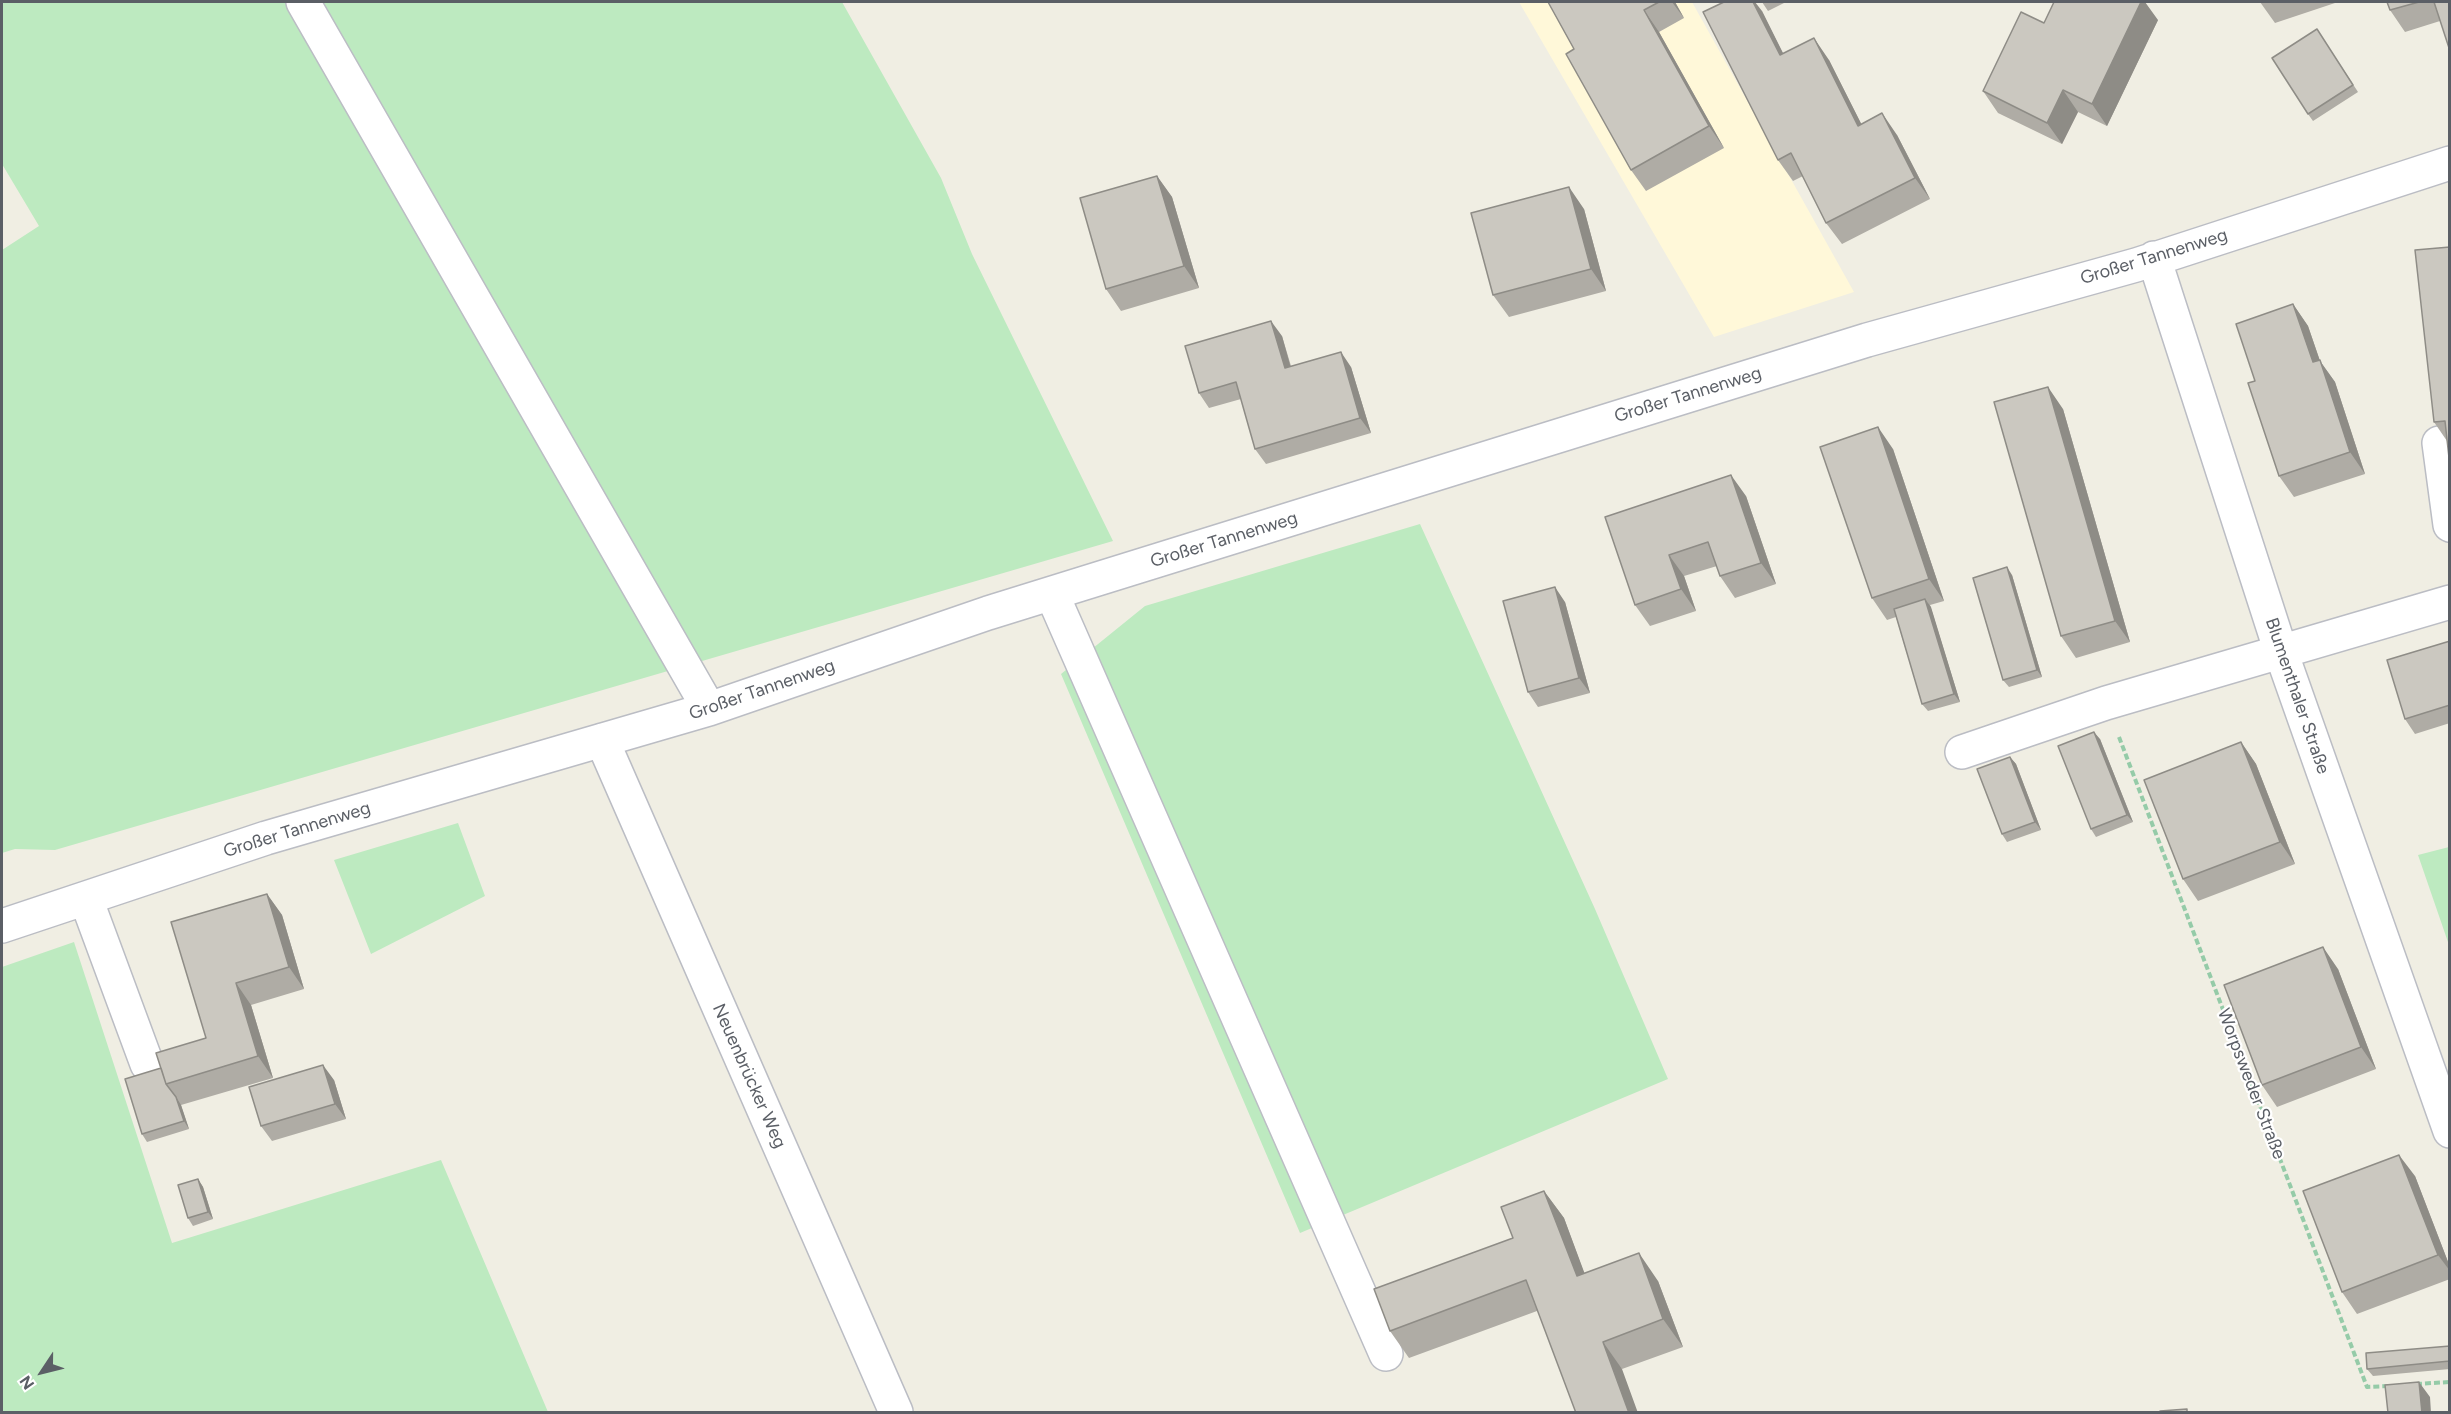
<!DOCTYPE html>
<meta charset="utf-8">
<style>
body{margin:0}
#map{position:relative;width:2451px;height:1414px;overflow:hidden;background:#f0eee3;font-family:Figtree,sans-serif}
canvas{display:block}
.frame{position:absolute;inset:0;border:3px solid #5b5f66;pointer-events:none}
.north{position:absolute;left:12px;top:1342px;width:60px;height:60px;-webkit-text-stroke:4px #fff;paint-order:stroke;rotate:235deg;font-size:16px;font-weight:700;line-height:24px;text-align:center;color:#5b5f66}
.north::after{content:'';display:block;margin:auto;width:21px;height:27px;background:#5b5f66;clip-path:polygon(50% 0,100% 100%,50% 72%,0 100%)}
</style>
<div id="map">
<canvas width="2451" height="1414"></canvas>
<div class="frame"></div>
<div class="north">N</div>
</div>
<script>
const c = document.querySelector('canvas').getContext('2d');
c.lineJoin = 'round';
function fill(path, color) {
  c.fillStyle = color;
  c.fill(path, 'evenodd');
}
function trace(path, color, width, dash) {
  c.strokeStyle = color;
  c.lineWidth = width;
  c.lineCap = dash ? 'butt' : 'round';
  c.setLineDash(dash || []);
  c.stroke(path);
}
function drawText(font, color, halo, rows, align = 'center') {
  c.font = font + ' Figtree,sans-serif';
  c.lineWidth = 4.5;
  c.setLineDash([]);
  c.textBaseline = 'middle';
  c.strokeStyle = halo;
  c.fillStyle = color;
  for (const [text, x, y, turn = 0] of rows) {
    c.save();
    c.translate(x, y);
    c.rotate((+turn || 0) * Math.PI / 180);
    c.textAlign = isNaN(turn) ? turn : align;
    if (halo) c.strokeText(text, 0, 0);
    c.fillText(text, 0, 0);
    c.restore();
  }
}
fill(new Path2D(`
 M1519,2H1692L1854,292L1714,337Z`), '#fff8d9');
fill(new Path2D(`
 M2,2H842L941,178L972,254L1113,541L55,850L15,849L2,853V250L39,226L2,164Z
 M1420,524L1595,909L1668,1079L1300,1233L1061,674L1145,606Z
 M458,823L485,896L371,954L334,860Z
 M2449,847H2450L2449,945L2418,855Z
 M74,942L172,1243L441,1160L548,1412H2V967Z`), '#bdeac0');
const minor = new Path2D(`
 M303,2L709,709
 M2154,258L2281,652L2450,1131
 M2439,443L2450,525
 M1052,594L1386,1354
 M602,740L896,1412
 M1962,752L2106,703L2450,602
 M86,899L147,1064
 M2,926L266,838L709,709L988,613L1867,340L2136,265L2450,163`);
trace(minor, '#bbbdc4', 36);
trace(new Path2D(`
 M2119,737L2367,1387L2390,1386
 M2416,1384L2450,1382`), '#95cba8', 4, [6, 3]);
trace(minor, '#fff', 33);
fill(new Path2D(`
 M1548,2H1675L1684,18L1659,32L1724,148L1646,191L1631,170L1574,49Z
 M1762,2H1786L1768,11Z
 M2260,2H2338L2275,23Z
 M2387,2H2450L2440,21L2405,32L2390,10Z
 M1762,11L1783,54L1829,60L1861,124L1897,135L1930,199L1842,244L1826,223L1803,176L1793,181L1778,160Z
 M2158,20L2107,126L2078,112L2062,144L1998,113L1983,91L2044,23Z
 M2317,29L2358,92L2313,121L2308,114Z
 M1157,176L1172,197L1199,288L1121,311L1106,289Z
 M1584,209L1606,291L1509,317L1493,295Z
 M2450,247L2447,441L2434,422Z
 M2293,304L2308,326L2320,361L2335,382L2365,474L2294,497L2279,476L2255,381Z
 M1282,336L1291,366L1351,367L1371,433L1266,464L1255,449L1241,399L1209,408L1199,393Z
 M2063,409L2130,642L2076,658L2061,636Z
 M1893,449L1944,601L1930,605L1960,702L1928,711L1922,704L1896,617L1887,620L1872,598Z
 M1746,496L1776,584L1735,598L1720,576L1717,566L1684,576L1696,611L1650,626L1635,605L1605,517Z
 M2012,575L2042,677L2009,687L2003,680Z
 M1565,602L1590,693L1538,707L1528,692Z
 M2450,641V723L2415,734L2405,719Z
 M2100,739L2133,822L2096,837L2091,829Z
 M2241,742L2256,764L2295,864L2198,901L2183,879Z
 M2010,757L2016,764L2041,830L2007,842L2002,834Z
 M267,894L282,915L304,989L251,1005L273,1078L181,1105L189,1129L147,1142L142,1134L161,1068L206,1038Z
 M2338,969L2376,1069L2277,1107L2262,1085Z
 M334,1080L346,1119L272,1141L261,1126Z
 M2415,1176L2450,1267V1279L2357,1314L2342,1292Z
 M198,1179L203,1187L213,1219L193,1226L188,1218Z
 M1544,1191L1564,1218L1584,1273L1658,1281L1683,1347L1622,1369L1537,1311L1409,1358L1390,1331L1513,1238Z
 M2450,1346V1369L2373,1376L2367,1369Z`), '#afaca5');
fill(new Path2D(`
 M1672,2H1675L1684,18Z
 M1753,2H1755L1762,11L1795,77L1780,55Z
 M2141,2H2145L2158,20L2107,126L2092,104Z
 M1644,10L1659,32L1724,148L1709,126Z
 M1814,38L1829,60L1873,147L1858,126Z
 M2063,90L2078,112L2062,144L2047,123Z
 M1882,113L1897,135L1930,199L1915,178Z
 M1157,176L1172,197L1199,288L1184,266Z
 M1569,187L1584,209L1606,291L1591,269Z
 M2293,304L2308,326L2320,361L2335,382L2365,474L2350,452L2313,362Z
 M1271,321L1282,336L1295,383L1285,368Z
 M1341,352L1351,367L1371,433L1360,418Z
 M2048,387L2063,409L2130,642L2115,621Z
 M1878,427L1893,449L1944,601L1929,579Z
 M1731,475L1746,496L1776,584L1761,563Z
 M1669,555L1684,576L1696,611L1681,589Z
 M2007,567L2012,575L2042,677L2037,670Z
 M1555,587L1565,602L1590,693L1579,678Z
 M1925,599L1931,607L1960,702L1954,694Z
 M2094,732L2100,739L2133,822L2127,815Z
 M2241,742L2256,764L2295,864L2280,842Z
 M2010,757L2016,764L2041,830L2035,822Z
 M267,894L282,915L304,989L289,967Z
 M2323,947L2338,969L2376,1069L2361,1047Z
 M236,983L251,1005L273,1078L258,1056Z
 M323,1065L334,1080L346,1119L335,1104Z
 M176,1097L181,1105L189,1129L184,1121Z
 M2399,1155L2415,1176L2450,1267V1271L2438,1255Z
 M198,1179L203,1187L213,1219L208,1212Z
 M1544,1191L1564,1218L1596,1304L1577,1276Z
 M1639,1253L1658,1281L1683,1347L1663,1319Z
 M1603,1342L1622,1369L1638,1413H1629Z
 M2419,1382L2430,1397L2431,1413H2422Z`), '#8e8c86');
const building = new Path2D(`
 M1548,2H1659L1644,10L1709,126L1631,170L1566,54L1574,49Z
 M1724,2H1753L1780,55L1814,38L1858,126L1882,113L1915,178L1826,223L1791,153L1778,160L1703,12Z
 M2054,2H2141L2092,104L2063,90L2047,123L1983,91L2021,12L2044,23Z
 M2387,2H2419L2390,10Z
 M2434,2H2450V51Z
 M2317,29L2353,85L2308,114L2272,58Z
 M1157,176L1184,266L1106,289L1080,198Z
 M1569,187L1591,269L1493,295L1471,213Z
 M2450,247V467L2445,421L2434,422L2415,250Z
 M2293,304L2313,362L2320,360L2350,452L2279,476L2248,383L2255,381L2236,324Z
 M1271,321L1285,368L1341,352L1360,418L1255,449L1236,382L1199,393L1185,346Z
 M2048,387L2115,621L2061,636L1994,402Z
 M1878,427L1929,579L1872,598L1820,447Z
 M1731,475L1761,563L1720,576L1708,542L1669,555L1681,589L1635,605L1605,517Z
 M2007,567L2037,670L2003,680L1973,578Z
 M1555,587L1579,678L1528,692L1503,601Z
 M1925,599L1954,694L1922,704L1894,609Z
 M2450,641V705L2405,719L2387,660Z
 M2094,732L2127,815L2091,829L2058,746Z
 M2241,742L2280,842L2183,879L2144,780Z
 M2010,757L2035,822L2002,834L1977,769Z
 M267,894L289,967L236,983L258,1056L166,1084L156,1053L206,1038L171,922Z
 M2323,947L2361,1047L2262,1085L2224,985Z
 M323,1065L335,1104L261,1126L249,1087Z
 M161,1068L166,1084L176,1097L184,1121L142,1134L125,1079Z
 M2399,1155L2438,1255L2342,1292L2303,1191Z
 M198,1179L208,1212L188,1218L178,1185Z
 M1544,1191L1577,1276L1639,1253L1663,1319L1603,1342L1629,1413H1576L1526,1280L1390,1331L1374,1289L1513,1238L1501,1207Z
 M2450,1346V1361L2367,1369L2366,1353Z
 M2419,1382L2422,1413H2388L2385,1385Z
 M2187,1409V1413H2160V1411Z`);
fill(building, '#cbc8c0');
trace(building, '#8e8c86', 1.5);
drawText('18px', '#5b5f66', '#fff', [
 ["Großer Tannenweg",2154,257,-17],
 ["Großer Tannenweg",1688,395,-17],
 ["Großer Tannenweg",1224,540,-17],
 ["Großer Tannenweg",762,690,-19],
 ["Blumenthaler Straße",2297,696,71],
 ["Großer Tannenweg",297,830,-17],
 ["Neuenbrücker Weg",749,1076,66],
 ["Worpsweder Straße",2251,1084,69]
]);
</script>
